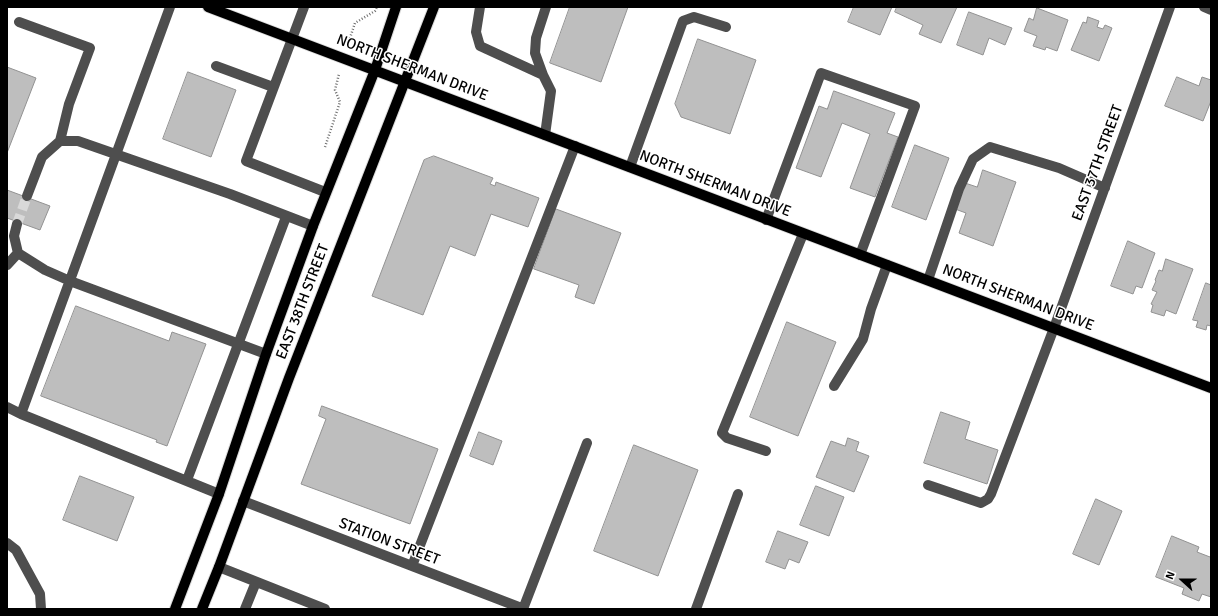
<!DOCTYPE html>
<style>
body{margin:0}
#map{position:relative;width:1218px;height:616px;overflow:hidden;background:#fff;font-family:Signika,sans-serif}
canvas{display:block}
.frame{position:absolute;inset:0;border:8px solid #000;pointer-events:none}
.north{position:absolute;left:1162px;top:560px;width:40px;height:40px;-webkit-text-stroke:3px #fff;paint-order:stroke;rotate:291deg;font-size:11px;font-weight:700;line-height:16px;text-align:center;color:#000}
.north::after{content:'';display:block;margin:auto;width:14px;height:18px;background:#000;clip-path:polygon(50% 0,100% 100%,50% 72%,0 100%)}
</style>
<div id="map">
<canvas width="1218" height="616"></canvas>
<div class="frame"></div>
<div class="north">N</div>
</div>
<script>
const c = document.querySelector('canvas').getContext('2d');
c.lineJoin = 'round';
function fill(path, color) {
  c.fillStyle = color;
  c.fill(path, 'evenodd');
}
function trace(path, color, width, dash) {
  c.strokeStyle = color;
  c.lineWidth = width;
  c.lineCap = dash ? 'butt' : 'round';
  c.setLineDash(dash || []);
  c.stroke(path);
}
function drawText(font, color, halo, rows, align = 'center') {
  c.font = font + ' Signika,sans-serif';
  c.lineWidth = 3;
  c.setLineDash([]);
  c.textBaseline = 'middle';
  c.strokeStyle = halo;
  c.fillStyle = color;
  for (const [text, x, y, turn = 0] of rows) {
    c.save();
    c.translate(x, y);
    c.rotate((+turn || 0) * Math.PI / 180);
    c.textAlign = isNaN(turn) ? turn : align;
    if (halo) c.strokeText(text, 0, 0);
    c.fillText(text, 0, 0);
    c.restore();
  }
}
const building = new Path2D(`
 M570,7H628L601,82L550,63Z
 M854,7H892L880,35L848,22Z
 M897,7H957L941,43L919,34L923,25L895,12Z
 M1037,8L1068,20L1057,51L1046,47L1045,50L1033,46L1037,36L1024,31L1029,18L1033,20Z
 M969,12L1012,28L1005,45L989,38L983,55L957,45Z
 M1088,17L1099,21L1097,27L1103,29L1105,25L1112,28L1099,61L1071,50L1083,22L1086,23Z
 M698,39L756,60L730,134L681,117L675,104Z
 M7,67L36,78L7,153Z
 M188,72L236,90L211,157L163,139Z
 M1177,77L1199,86L1202,77L1211,80V101L1203,121L1165,106Z
 M834,91L895,113L887,133L898,137L875,197L850,188L870,134L842,123L821,177L796,168L819,106L827,109Z
 M915,145L949,158L926,220L892,207Z
 M434,156L493,178L490,184L495,186L496,182L539,198L528,227L491,214L475,256L450,246L423,315L372,296L424,160Z
 M983,170L1016,182L993,246L959,233L966,213L955,209L965,183L977,187Z
 M7,190L50,206L40,230L7,218Z
 M556,209L621,233L594,304L575,297L579,285L534,269Z
 M1128,241L1155,253L1142,288L1136,286L1133,294L1111,286Z
 M1166,259L1193,269L1176,314L1166,310L1164,316L1151,312L1153,305L1151,304L1157,292L1152,290L1156,281L1155,280L1159,270L1162,271Z
 M1206,283L1211,285V326L1207,325L1206,330L1196,327L1198,321L1193,320Z
 M76,306L169,341L172,332L206,344L167,446L156,442L157,440L41,396Z
 M787,322L836,342L798,436L750,417Z
 M322,406L438,449L410,524L301,484L326,419L319,416Z
 M941,412L970,422L965,439L998,450L987,484L924,463Z
 M479,432L502,441L493,465L470,456Z
 M848,438L859,442L856,451L869,456L854,492L816,477L831,441L845,446Z
 M634,445L698,470L658,576L594,551Z
 M80,476L134,497L117,541L63,520Z
 M816,486L844,497L829,536L800,525Z
 M1096,499L1122,511L1099,565L1073,554Z
 M778,531L808,542L799,563L789,559L785,569L766,562Z
 M1172,536L1199,547L1197,552L1210,557L1211,555V597L1202,594L1199,601L1182,594L1184,588L1156,577Z`);
fill(building, '#bebebe');
trace(building, '#929292', 1);
trace(new Path2D(`
 M17,224L27,196`), '#d9d9d9', 10, [10, 5]);
const major = new Path2D(`
 M208,7L1211,388
 M175,609L219,494L266,354L313,226L375,70L396,7
 M202,609L219,567L289,378L434,7`);
trace(major, '#dbdbdb', 12);
trace(new Path2D(`
 M348,44L355,23L375,11L377,7
 M325,147L340,102L335,90L339,74`), '#707070', 2.5, [1, 2]);
trace(new Path2D(`
 M170,7L21,414L219,494
 M304,7L246,161L325,192
 M480,7L476,32L480,46L543,75
 M1204,7L1211,10
 M19,22L90,48L69,104L60,141L42,157L27,196
 M216,66L273,87
 M545,135L551,91L543,75L535,53L536,38L546,7
 M60,141H78L230,194L313,226
 M630,167L683,21L694,17L726,27
 M766,220L821,73L915,106L860,255
 M17,224L14,236L18,253L45,270L70,281L266,354
 M7,265L18,253
 M928,280L959,189L973,159L990,147L1059,168L1105,188
 M834,386L863,339L871,309L887,265
 M7,407L21,414
 M766,451L727,438L722,433L803,234
 M187,480L286,217
 M928,485L981,503L988,499L991,494L1054,328L1170,7
 M243,501L524,609
 M7,543L16,550L40,594L41,609
 M412,566L575,146
 M219,567L325,609
 M245,609L256,582
 M523,609L587,443
 M696,609L738,494`), '#4e4e4e', 10);
trace(major, '#000', 10);
drawText('15px', '#000', '#fff', [
 ["NORTH SHERMAN DRIVE",412,68,21],
 ["EAST 37TH STREET",1098,163,-70],
 ["NORTH SHERMAN DRIVE",715,184,21],
 ["NORTH SHERMAN DRIVE",1018,298,21],
 ["EAST 38TH STREET",303,302,-69],
 ["STATION STREET",389,542,21]
]);
</script>
